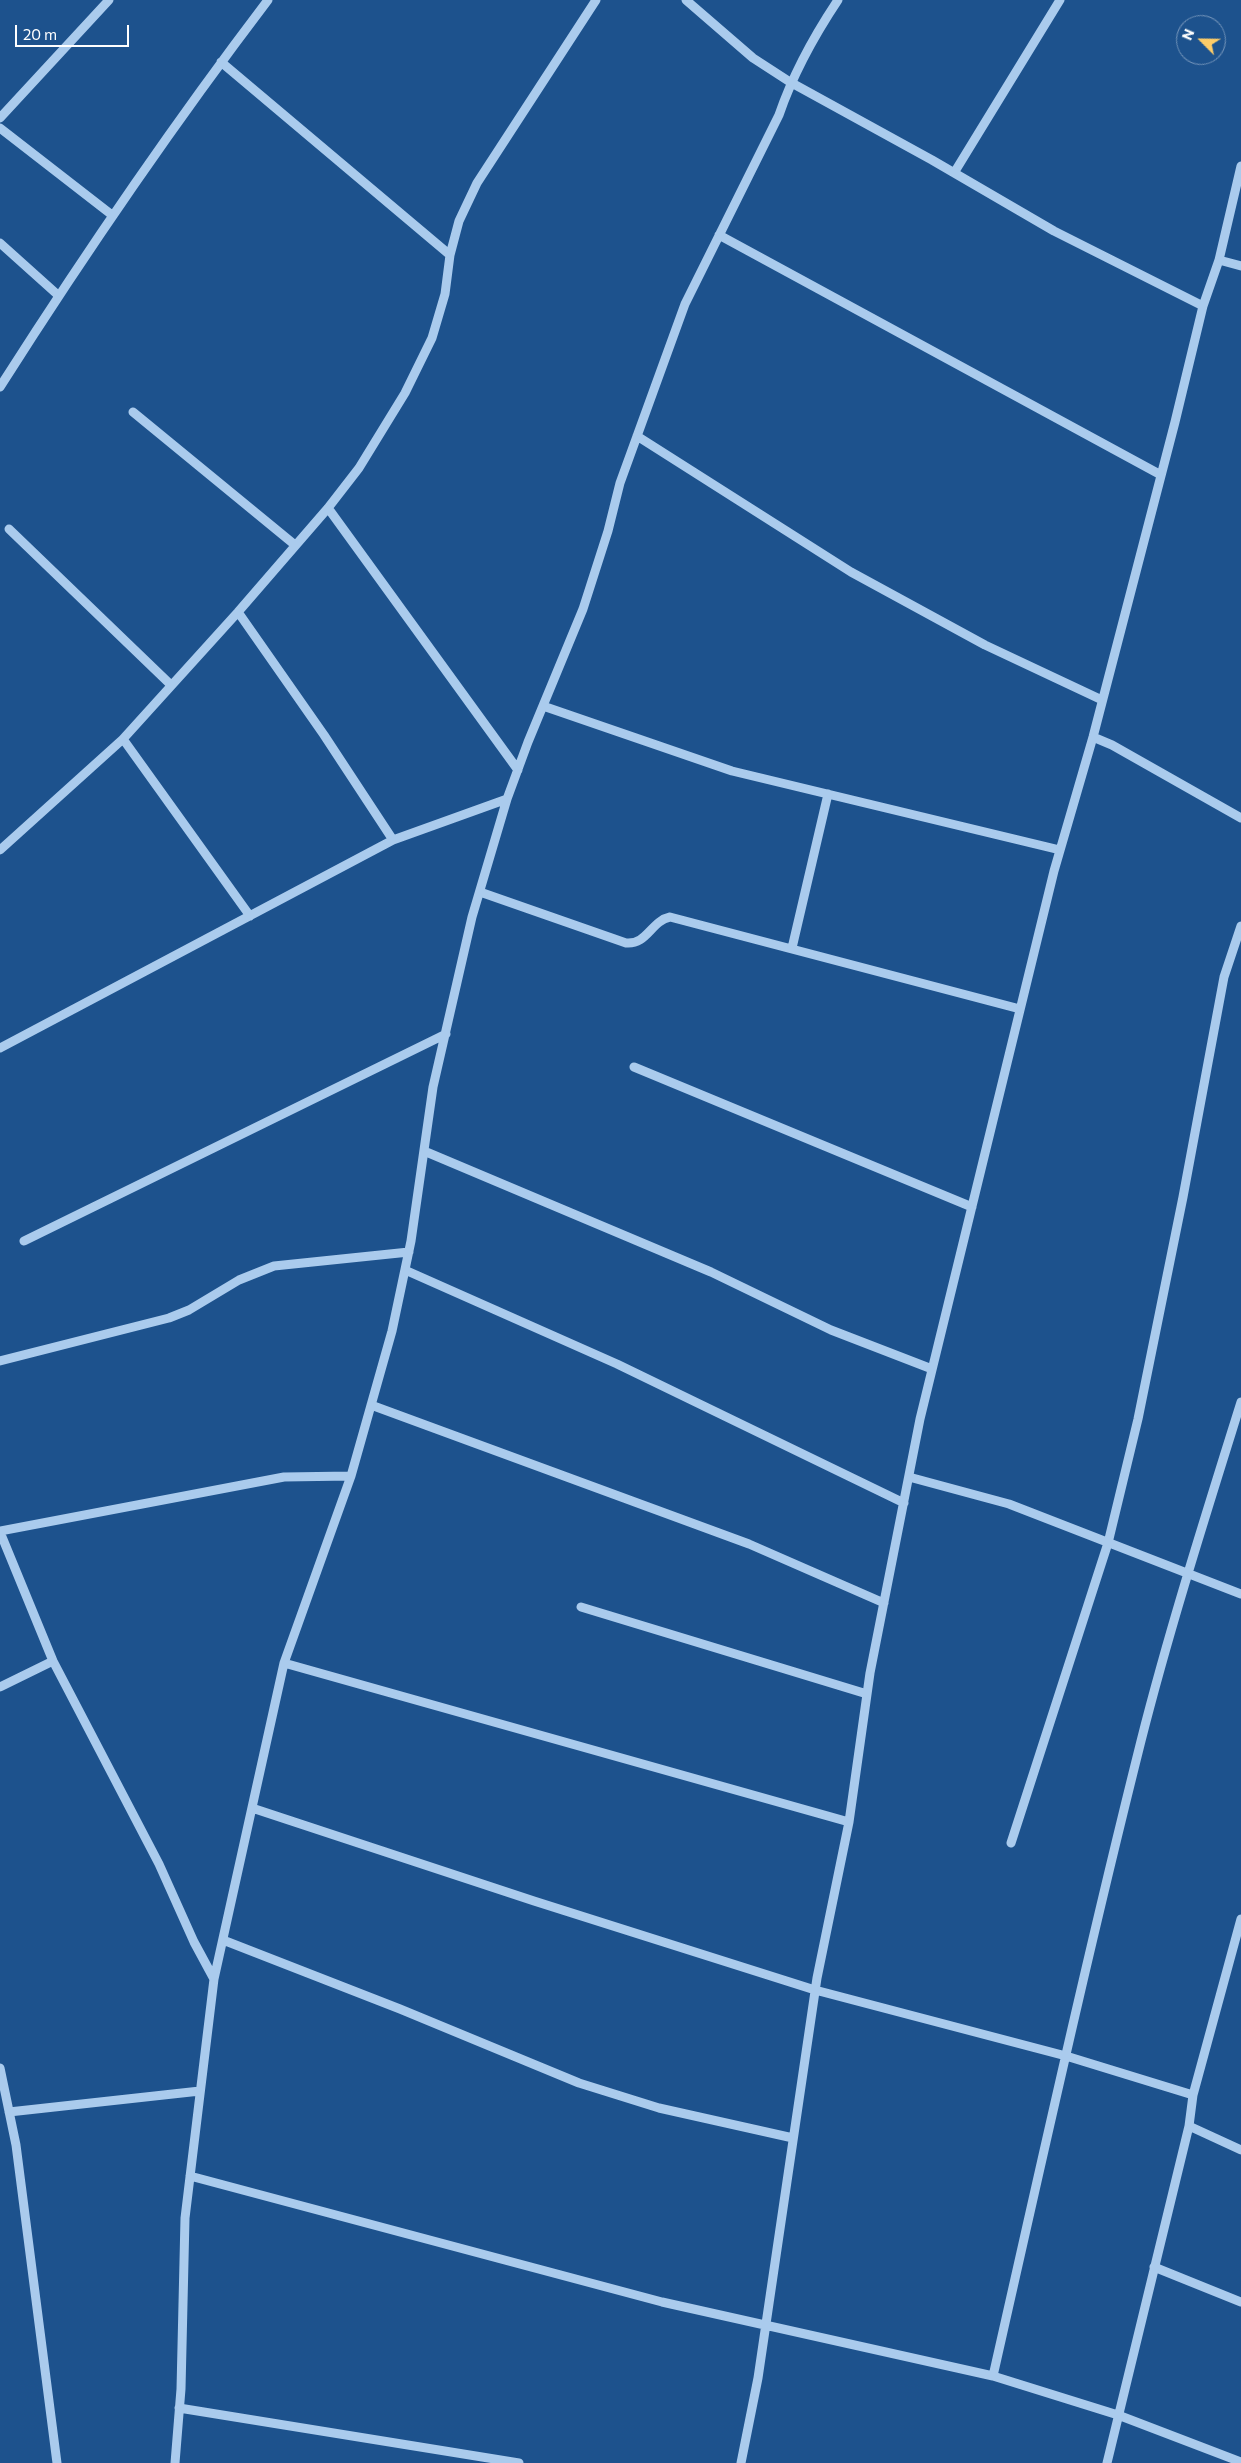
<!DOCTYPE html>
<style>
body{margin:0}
#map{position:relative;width:1241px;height:2463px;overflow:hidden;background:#1d528d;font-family:Commissioner,sans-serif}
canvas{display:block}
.north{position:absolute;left:1176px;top:15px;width:50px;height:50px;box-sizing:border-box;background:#1d528d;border:1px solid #7797bb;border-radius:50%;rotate:293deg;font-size:14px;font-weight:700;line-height:20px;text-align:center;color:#fff}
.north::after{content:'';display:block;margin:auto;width:18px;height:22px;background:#fdcc68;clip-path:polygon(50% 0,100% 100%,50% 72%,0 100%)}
.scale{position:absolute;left:15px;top:25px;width:114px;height:22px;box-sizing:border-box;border:2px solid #fff;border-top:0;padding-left:6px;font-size:15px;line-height:18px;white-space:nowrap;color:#fff;-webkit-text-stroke:4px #1d528d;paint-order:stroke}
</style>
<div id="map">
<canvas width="1241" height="2463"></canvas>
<div class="north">N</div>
<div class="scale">20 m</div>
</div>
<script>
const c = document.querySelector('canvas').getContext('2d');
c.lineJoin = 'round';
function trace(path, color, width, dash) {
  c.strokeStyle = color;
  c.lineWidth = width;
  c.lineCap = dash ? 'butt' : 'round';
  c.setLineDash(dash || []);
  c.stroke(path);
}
trace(new Path2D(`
 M686,0L753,58L790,82L932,160L1054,231L1203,306
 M221,62L450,255
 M0,118L109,0
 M0,128L112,215
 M954,173L1060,0
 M719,235L1161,475
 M0,243L59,296
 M1219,260L1241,266
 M0,387C84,255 173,125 268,0
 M133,412L295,545
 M637,436L851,572L985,645L1102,700
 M328,508L518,770
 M9,529L171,685
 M238,612L324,735L393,840
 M543,706L732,771L1060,850
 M1093,737L1112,745L1241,818
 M123,739L250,916
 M0,850L123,739L238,612L328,508L359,468L405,393L432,338L445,294L450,255L459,221L477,183L596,0
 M480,892L626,943C647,945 651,921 670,917L1020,1009
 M792,948L828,794
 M0,1048L393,840L507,799
 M634,1067L972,1207
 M424,1151L711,1272L831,1330L932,1369
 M24,1241L446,1034
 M405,1270L617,1364L904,1503
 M0,1361L169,1318L189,1310L239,1280L274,1266L409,1252
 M371,1405L749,1544L884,1603
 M909,1477L1009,1504L1241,1594
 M0,1531L284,1477L351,1476
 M0,1532L53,1661L159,1864L194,1942L214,1979
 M581,1607L867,1694
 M284,1663L849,1822
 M0,1687L53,1661
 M252,1808L534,1901L815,1990L1066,2056L1193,2095
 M1011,1843L1108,1543L1138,1419L1183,1197L1224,977L1241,926
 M223,1940L400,2009L579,2083L659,2108L793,2138
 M0,2068L16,2145L57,2463
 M9,2112L200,2091
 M1189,2126L1241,2150
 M190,2176L662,2302L993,2376L1118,2415L1241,2462
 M1154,2267L1241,2302
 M993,2376C1041,2164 1088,1952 1141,1741C1170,1627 1206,1514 1241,1402
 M179,2408L519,2463
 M175,2463L181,2389L185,2218L214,1979L284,1663L351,1476L392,1331L411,1241L433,1087L472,917L507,799L528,742L583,609L608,531L620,483L685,304L779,115C793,74 814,36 838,0
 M741,2463L758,2378L817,1978L849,1822L870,1673L920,1419L1054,871L1093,737L1175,422L1203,306L1219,260L1241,166
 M1107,2463L1189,2126L1193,2095L1241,1919`), '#aacbed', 9);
</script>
